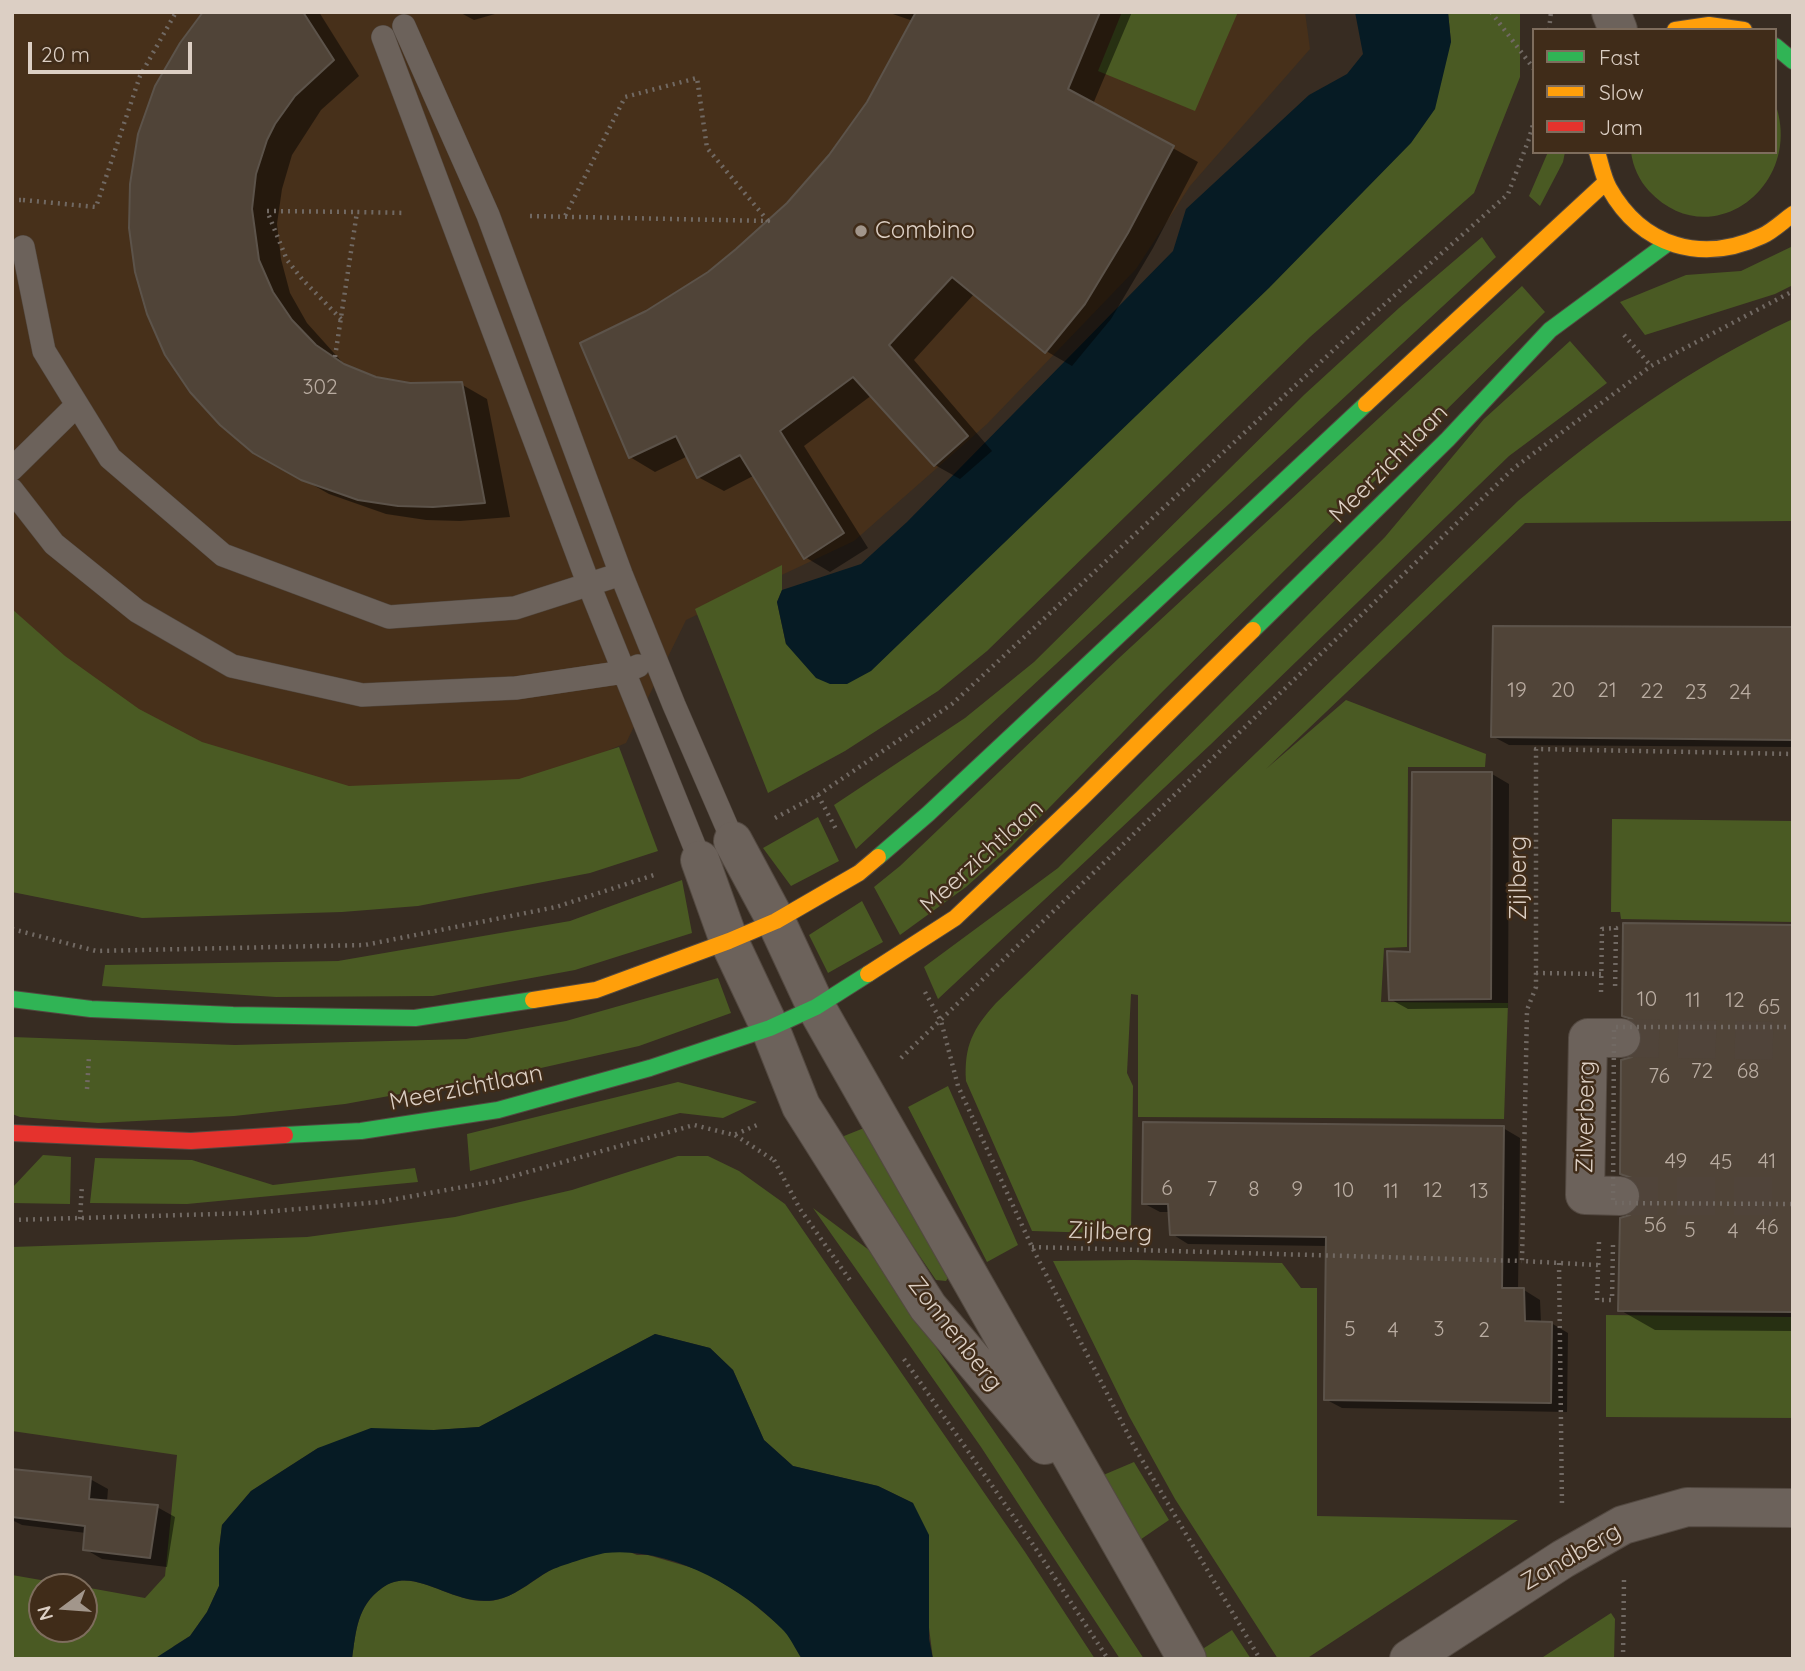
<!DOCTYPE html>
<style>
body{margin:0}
#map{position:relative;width:1805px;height:1671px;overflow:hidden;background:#372c22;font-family:Quicksand,sans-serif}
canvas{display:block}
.frame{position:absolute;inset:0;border:14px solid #dccfc4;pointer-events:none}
.legend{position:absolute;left:1532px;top:28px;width:245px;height:126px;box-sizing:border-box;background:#402c19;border:2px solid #7e6d5d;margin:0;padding:9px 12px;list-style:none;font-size:21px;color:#dccfc4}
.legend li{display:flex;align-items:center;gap:14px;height:35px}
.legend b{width:35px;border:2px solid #7e6d5d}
.north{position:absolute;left:28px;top:1573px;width:70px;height:70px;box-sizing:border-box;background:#402c19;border:2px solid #7e6d5d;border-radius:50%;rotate:254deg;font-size:19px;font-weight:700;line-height:28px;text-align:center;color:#dccfc4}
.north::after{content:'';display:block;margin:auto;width:24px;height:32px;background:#a2968b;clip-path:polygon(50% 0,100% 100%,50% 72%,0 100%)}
.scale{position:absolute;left:28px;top:42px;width:164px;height:32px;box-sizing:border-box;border:4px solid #dccfc4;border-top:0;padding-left:9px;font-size:21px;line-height:24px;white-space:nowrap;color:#dccfc4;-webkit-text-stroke:5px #402c19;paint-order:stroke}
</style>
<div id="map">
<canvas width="1805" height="1671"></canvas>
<div class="frame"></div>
<ul class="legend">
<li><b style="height:9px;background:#30b455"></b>Fast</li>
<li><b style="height:9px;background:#ff9f0a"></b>Slow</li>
<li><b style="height:9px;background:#e5322d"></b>Jam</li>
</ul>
<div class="north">N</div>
<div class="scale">20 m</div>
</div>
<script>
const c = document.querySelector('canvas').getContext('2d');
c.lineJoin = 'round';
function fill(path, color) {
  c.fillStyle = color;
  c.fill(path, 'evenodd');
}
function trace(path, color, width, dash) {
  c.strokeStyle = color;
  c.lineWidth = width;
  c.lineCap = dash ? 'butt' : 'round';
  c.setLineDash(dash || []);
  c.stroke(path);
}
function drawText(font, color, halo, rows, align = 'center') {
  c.font = font + ' Quicksand,sans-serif';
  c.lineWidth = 5;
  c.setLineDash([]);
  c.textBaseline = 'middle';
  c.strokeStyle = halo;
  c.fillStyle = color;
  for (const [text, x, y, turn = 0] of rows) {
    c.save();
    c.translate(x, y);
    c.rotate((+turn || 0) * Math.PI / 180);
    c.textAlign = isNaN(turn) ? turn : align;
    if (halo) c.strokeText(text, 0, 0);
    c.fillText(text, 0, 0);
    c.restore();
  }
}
fill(new Path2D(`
 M12,12H1305L1310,49L1190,186L1136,269L987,424L854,541L686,620L626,743L518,788L343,797L193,756L12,628Z`), '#47301a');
fill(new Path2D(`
 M1122,12H1238L1195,111L1098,71Z
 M1448,12H1520V77L1474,193L1310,337L987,651L938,691L845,751L768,793L695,609L782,565V590L777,602L786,644L1451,42Z
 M1775,103C1805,185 1711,257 1649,191C1639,180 1633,167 1631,152H1775Z
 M1548,152H1565L1563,162L1540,206L1529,196Z
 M1482,237L1496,257L856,849L834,805L965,718L1034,662L1305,394L1399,308Z
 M1793,246V285L1775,294L1645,335L1620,302L1686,275L1741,271Z
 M1522,286L1545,312L1160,694L1011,847L966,887L900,935L874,887L900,866L1119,658Z
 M1793,319V521L1525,523L1266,769L1346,700L1486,754L1485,767H1408L1407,947L1384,948L1381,1002L1508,1003L1504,1119L1138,1117V995L1131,994L1127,1073L1133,1086L1131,1234L1032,1231L966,1081C964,1045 973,1029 996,1003L1518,501C1602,431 1693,365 1793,319Z
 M1570,341L1607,383L1509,456L1210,745L938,999L924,967L1058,868L1385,537L1484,419Z
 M12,609L65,656L139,709L202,742L349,786L519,779L619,747L658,851L590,873L418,906L342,912L142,918L12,892Z
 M818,817L839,861L791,886L763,848Z
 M1612,819L1793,821V922L1621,919L1620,912H1611Z
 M682,880L692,933L575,970L433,996L276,997L102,986L105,965L338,961L570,921Z
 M862,901L883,942L828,973L809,935Z
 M718,978L731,1013L639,1046L532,1070L345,1104L234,1116L98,1123L20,1117L12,1114V1037L235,1045L466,1039L566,1021Z
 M678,1082L757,1102L723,1118L680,1113L470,1171L467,1134Z
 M948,1086L1018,1245L987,1262L908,1107Z
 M874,1124L948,1278L946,1281L936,1280L839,1138Z
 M43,1155L71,1157L70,1204L12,1203V1188Z
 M678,1156H708L739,1171L785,1204L1025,1552L1095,1659H933L913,1503L878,1486L793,1466L764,1440L733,1370L710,1348L655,1334L479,1427L434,1430L318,1448L251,1491L222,1525L219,1549V1586L207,1612L190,1636L174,1646L164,1659H12V1575L81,1587H42V1629H84V1587L145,1598L165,1576L177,1455L12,1431V1247L307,1237L455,1217L572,1190Z
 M95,1158L192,1160L273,1185L415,1168L418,1182L187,1204L90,1203Z
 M813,1208L869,1250L1018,1466L1144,1659H1120L981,1447Z
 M1134,1260L1282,1263L1301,1288H1317V1516L1518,1520L1306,1659H1278L1175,1499L1129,1416L1053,1261Z
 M1606,1315L1793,1317V1418L1606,1417Z
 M1134,1462L1169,1520L1134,1544L1101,1476Z
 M607,1543L637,1555H648L703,1571L744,1596L774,1621L831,1659H352C356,1631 357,1606 382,1588C417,1562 457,1614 503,1598C519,1593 535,1579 549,1571C568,1561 588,1552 607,1543Z
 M1611,1613L1615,1619L1614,1659H1540Z
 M1232,1630L1251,1659H1207L1201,1650Z`), '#4a5a23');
fill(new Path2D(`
 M1355,12H1448L1451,42L1435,109L1411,143L1269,288L871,671L847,684H830L816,678L786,644L777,602L782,590L861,564L907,522L1173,251L1186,209L1309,95L1347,74L1363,54Z
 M655,1334L710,1348L733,1370L764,1440L793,1466L878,1486L913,1503L929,1535V1639L933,1659H802C795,1649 790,1636 781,1628C739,1585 667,1546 605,1553C594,1555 559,1566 549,1571C534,1579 519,1593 503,1598C456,1613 417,1562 382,1588C357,1606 356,1631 352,1659H154L190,1636L207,1612L219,1586V1549L222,1525L251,1491L318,1448L371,1428L434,1430L479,1427Z`), '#061b24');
fill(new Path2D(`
 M207,12H319L359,76L321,110L292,155L282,189L277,224L281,259L290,293L307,323L342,362L354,370L376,378L410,385L461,384L487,399L510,517L460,521L426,520L386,514L329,494L255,452Z
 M459,12H502L474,20Z
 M887,12H1132L1093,104L1198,162L1153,248L1111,319L1072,366L1046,351L975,293L914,360L992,451L960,479L935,465L872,395L804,446L868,548L830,572L805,557L755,475L724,491L698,477L688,456L655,472L630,457L647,313L709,273L788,204L831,156L868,103L913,21Z
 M1793,629V747L1509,745L1492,736Z
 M1492,774L1509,784L1508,1008L1408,1009L1390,999Z
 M1793,927V1331L1655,1330L1620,1310L1631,1217L1640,1209L1644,1196L1640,1184L1622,1173L1633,1058L1642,1049L1645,1039L1640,1025L1623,1015Z
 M1503,1128L1520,1138L1518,1290H1524L1540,1300L1541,1323H1551L1568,1333L1567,1412L1342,1408L1325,1399L1327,1246L1188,1244L1172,1234L1171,1212H1160L1143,1203Z
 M12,1471L90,1479L108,1489L107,1502L157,1507L175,1517L167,1567L102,1559L85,1549L86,1533L22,1525L12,1520Z`), '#0007');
const building = new Path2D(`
 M203,12H303L334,60L295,96L275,124L267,140L256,174L252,209L259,260L273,292L292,320L316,345L344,364L376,377L410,383L462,382L485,503L433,507L398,506L358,500L301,480L253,453L220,425L190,392L165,355L147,314L135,272L129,228L130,184L138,134L155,86L180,43Z
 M916,12H1100L1068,89L1174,146L1128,233L1085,304L1045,353L952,277L889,345L968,436L934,466L853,377L780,431L844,533L804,559L740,455L697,478L676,436L629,458L580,343L646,311L708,272L736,249L787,203L829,155L867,102Z
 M1493,626L1793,627V740L1491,737Z
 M1412,772H1492L1491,999L1389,1000L1387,951L1410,952Z
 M1623,923L1793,925V1312L1618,1311L1620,1218L1630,1215L1638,1208L1642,1196L1639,1185L1632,1178L1620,1174L1621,1060L1632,1057L1640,1048L1643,1039L1640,1027L1632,1019L1622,1016Z
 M1143,1122L1504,1126L1502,1288H1524L1525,1321L1552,1322L1551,1403L1324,1400L1326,1237L1170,1235L1168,1204H1142Z
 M12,1469L91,1477L89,1499L158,1505L150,1558L83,1550L85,1526L12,1517Z`);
fill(building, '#504438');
trace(building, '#5c534a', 2);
trace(new Path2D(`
 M1621,1038L1793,1041
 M1620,1196H1793`), '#50443a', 38, [38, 19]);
const lane = new Path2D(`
 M404,26L488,215L621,574L674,705L733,841
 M383,37L589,585L700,860
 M23,247L44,351L110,458L223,555L389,617L515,608L621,574
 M12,469L77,405
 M12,490L54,544L137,611L232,666L362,695L516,688L624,672L638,666`);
const street = new Path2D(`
 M1611,12L1618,30
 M733,841L776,921L816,1007L1187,1659
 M700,860L729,941L770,1028L801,1106L928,1307L1045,1445
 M1620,1196L1585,1195L1588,1038H1621
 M1409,1659L1563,1559L1623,1525L1687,1507L1793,1508`);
const fast = new Path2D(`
 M1775,46L1793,61
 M1253,630L1448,439L1550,330L1668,243
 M878,857L928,814L1366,404
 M12,999L91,1009L233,1015L415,1018L533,1000
 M285,1135L361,1131L498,1110L650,1068L770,1028L816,1007L868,974`);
const slow = new Path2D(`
 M1675,30L1709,25L1744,30
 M1597,152C1601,164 1603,177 1609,188C1642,247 1702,264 1762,236C1773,231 1783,221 1793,214
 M1366,404L1606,182
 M868,974L955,918L1082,798L1253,630
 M533,1000L596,990L729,941L776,921L859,873L878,857`);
const jam = new Path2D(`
 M12,1133L191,1141L285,1135`);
trace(lane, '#534941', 24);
trace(street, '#534941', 40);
trace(fast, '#534941', 18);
trace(slow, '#534941', 18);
trace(jam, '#534941', 18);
trace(new Path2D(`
 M1491,12L1534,69
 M1549,30L1551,12
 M12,200H23V202
 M23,200L96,207L140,76L176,12
 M530,216L768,221L707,148L697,78L625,97L565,216
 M341,319L302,279L287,260L267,211L357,212
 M1624,335L1651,366
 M335,357L357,212L406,213
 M818,795L837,831
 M775,818L818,795L952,704L1340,344L1508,194L1529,139L1534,121
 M12,929L96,951L365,945L556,907L654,875
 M1536,973L1602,974
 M925,992L941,1021L958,1086L1032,1247L1135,1448L1260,1659
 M1601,992L1602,929L1616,928L1615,991
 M901,1058L1514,468L1651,366L1793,291
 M87,1089L89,1056
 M735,1135L775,1161
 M774,1160L800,1209L852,1283
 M80,1219L82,1185
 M12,1220L251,1213L380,1202L496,1181L694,1125L734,1135L757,1125
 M1599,1242L1597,1300H1612L1613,1245
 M1032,1247L1522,1261
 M1559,1263L1562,1505
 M1598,1265L1522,1261L1527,1010L1536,987V749L1793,754
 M904,1359L1034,1546L1108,1659
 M1623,1659L1624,1579`), '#716963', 4.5, [2, 5]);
trace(lane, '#6c625b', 23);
trace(street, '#6c625b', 38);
trace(fast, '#30b455', 16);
trace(slow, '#ff9f0a', 16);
trace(jam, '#e5322d', 16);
trace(new Path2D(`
 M1793,1027H1614L1613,1203L1793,1204`), '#716963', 4.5, [2, 5]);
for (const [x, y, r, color] of [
 [861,231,7,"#a2968b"]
]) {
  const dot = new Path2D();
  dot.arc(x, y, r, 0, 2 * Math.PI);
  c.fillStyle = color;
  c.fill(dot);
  trace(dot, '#402c19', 2.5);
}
drawText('21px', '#b9aca1', null, [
 ["302",320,388],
 ["19",1517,691],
 ["20",1563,691],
 ["21",1607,691],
 ["22",1652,692],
 ["23",1696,693],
 ["24",1740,693],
 ["10",1647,1000],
 ["11",1693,1001],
 ["12",1735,1001],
 ["65",1769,1008],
 ["72",1702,1072],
 ["68",1748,1072],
 ["76",1659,1077],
 ["49",1676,1162],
 ["41",1767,1162],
 ["45",1721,1163],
 ["6",1167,1189],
 ["7",1212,1190],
 ["8",1254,1190],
 ["9",1297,1190],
 ["10",1344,1191],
 ["12",1433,1191],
 ["11",1391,1192],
 ["13",1479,1192],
 ["56",1655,1226],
 ["46",1767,1228],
 ["5",1690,1231],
 ["4",1733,1232],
 ["5",1350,1330],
 ["3",1439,1330],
 ["4",1393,1331],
 ["2",1484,1331]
]);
drawText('24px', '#dccfc4', '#402c19', [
 ["Combino",875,231]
], 'left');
drawText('24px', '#dccfc4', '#402c19', [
 ["Meerzichtlaan",1389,464,-45],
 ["Meerzichtlaan",982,857,-42],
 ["Zijlberg",1519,878,-90],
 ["Meerzichtlaan",466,1088,-11],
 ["Zilverberg",1586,1117,-89],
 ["Zijlberg",1110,1232,2],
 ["Zonnenberg",955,1334,52],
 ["Zandberg",1571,1557,-30]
]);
</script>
